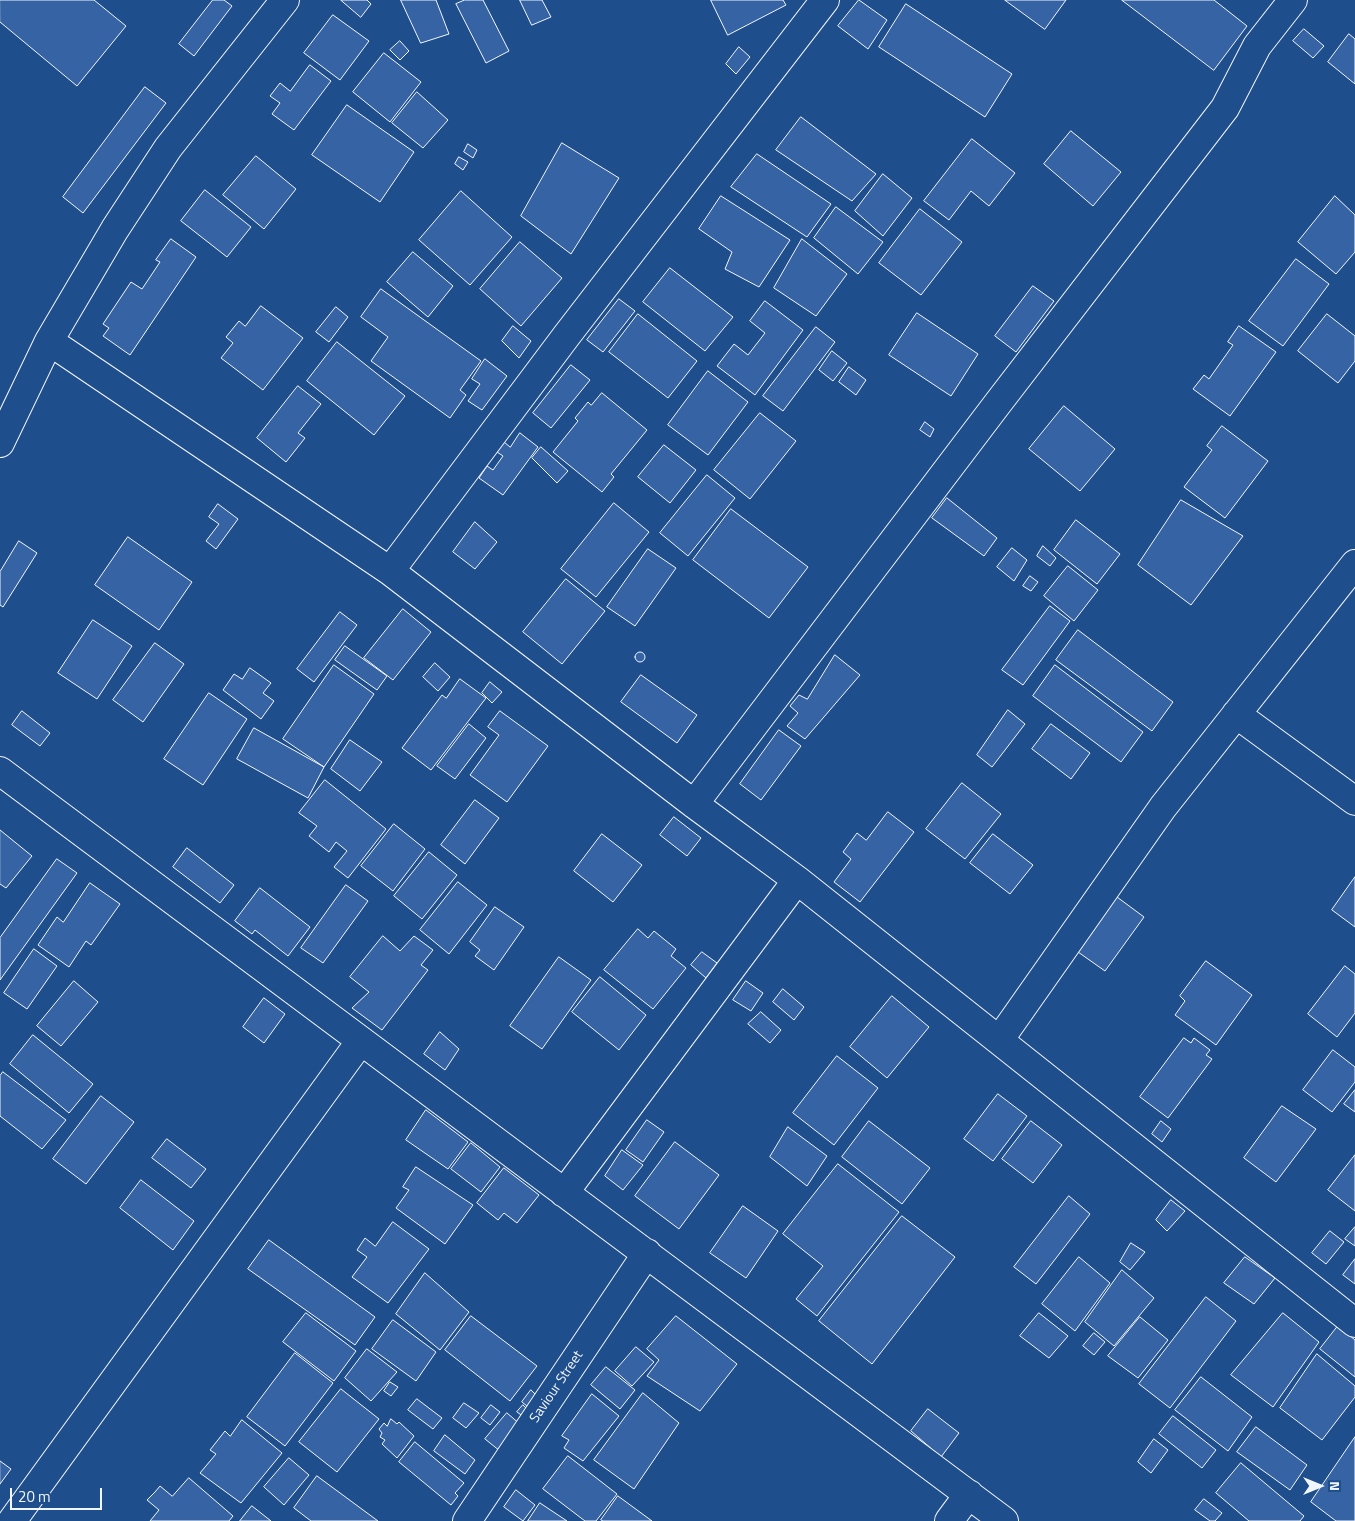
<!DOCTYPE html>
<style>
body{margin:0}
#map{position:relative;width:1355px;height:1521px;overflow:hidden;background:#1f4e8c;font-family:"Titillium Web",sans-serif}
canvas{display:block}
.north{position:absolute;left:1295px;top:1461px;width:50px;height:50px;-webkit-text-stroke:4px #1f4e8c;paint-order:stroke;rotate:90deg;font-size:14px;font-weight:700;line-height:20px;text-align:center;color:#f2f6ff}
.north::after{content:'';display:block;margin:auto;width:18px;height:22px;background:#f2f6ff;clip-path:polygon(50% 0,100% 100%,50% 72%,0 100%)}
.scale{position:absolute;left:10px;top:1488px;width:92px;height:22px;box-sizing:border-box;border:2px solid #f2f6ff;border-top:0;padding-left:6px;font-size:15px;line-height:18px;white-space:nowrap;color:#f2f6ff;-webkit-text-stroke:4px #1f4e8c;paint-order:stroke}
</style>
<div id="map">
<canvas width="1355" height="1521"></canvas>
<div class="north">N</div>
<div class="scale">20 m</div>
</div>
<script>
const c = document.querySelector('canvas').getContext('2d');
c.lineJoin = 'round';
function fill(path, color) {
  c.fillStyle = color;
  c.fill(path, 'evenodd');
}
function trace(path, color, width, dash) {
  c.strokeStyle = color;
  c.lineWidth = width;
  c.lineCap = dash ? 'butt' : 'round';
  c.setLineDash(dash || []);
  c.stroke(path);
}
function drawText(font, color, halo, rows, align = 'center') {
  c.font = font + ' "Titillium Web",sans-serif';
  c.lineWidth = 4;
  c.setLineDash([]);
  c.textBaseline = 'middle';
  c.strokeStyle = halo;
  c.fillStyle = color;
  for (const [text, x, y, turn = 0] of rows) {
    c.save();
    c.translate(x, y);
    c.rotate((+turn || 0) * Math.PI / 180);
    c.textAlign = isNaN(turn) ? turn : align;
    if (halo) c.strokeText(text, 0, 0);
    c.fillText(text, 0, 0);
    c.restore();
  }
}
const building = new Path2D(`
 M0,0H94L126,26L77,86L0,22Z
 M213,0H224L232,6L194,56L179,44Z
 M341,0H367L371,4L361,17Z
 M401,0H436L449,34L421,43Z
 M465,0H483L509,51L486,63L456,4Z
 M520,0H542L551,17L532,25Z
 M711,0H783L786,5L728,35Z
 M859,0L887,20L868,49L838,26Z
 M1005,0H1066L1045,29Z
 M1122,0H1214L1247,26L1214,70Z
 M906,4L1012,74L985,117L879,47Z
 M333,15L369,41L340,80L304,53Z
 M1304,29L1324,46L1313,58L1293,41Z
 M1349,34L1355,39V84L1328,62Z
 M400,41L409,51L400,60L390,50Z
 M739,47L750,57L736,74L726,64Z
 M384,53L421,82L390,122L353,92Z
 M310,65L331,81L294,130L272,114L280,103L270,96L280,83L290,91Z
 M145,87L166,103L83,213L63,197Z
 M417,92L448,120L423,148L392,123Z
 M347,105L414,152L380,202L312,155Z
 M801,117L876,174L852,201L776,150Z
 M1071,131L1121,172L1093,206L1044,164Z
 M972,139L1015,173L989,206L971,191L949,220L924,201Z
 M562,143L619,178L571,254L521,216Z
 M468,144L477,150L473,158L464,152Z
 M757,154L831,204L807,237L731,187Z
 M256,156L296,189L264,229L223,195Z
 M459,157L468,162L463,170L455,164Z
 M883,174L912,198L883,236L855,211Z
 M205,190L251,227L227,257L181,221Z
 M461,191L512,237L470,285L419,240Z
 M721,196L790,240L759,287L725,269L732,252L699,229Z
 M1335,196L1355,215V252L1336,274L1298,242Z
 M836,207L883,242L858,274L814,238Z
 M920,209L962,242L921,295L879,263Z
 M171,239L196,257L130,355L103,336L109,328L103,324L131,282L142,289L160,262L156,260Z
 M802,239L847,274L816,316L774,288Z
 M520,242L562,278L521,326L480,289Z
 M413,252L453,286L428,317L387,282Z
 M1296,259L1329,284L1283,346L1249,321Z
 M670,268L733,317L705,351L643,302Z
 M1033,286L1054,301L1016,352L995,336Z
 M381,289L481,361L460,390L466,395L450,418L371,361L388,337L361,317Z
 M619,299L635,311L603,352L587,340Z
 M765,301L803,330L755,395L717,366L734,344L748,355L765,333L750,321Z
 M261,306L303,338L263,390L221,358L233,343L226,337L239,321L245,326Z
 M336,307L348,317L329,342L316,332Z
 M917,313L978,354L951,396L889,355Z
 M638,314L697,361L668,398L609,352Z
 M1327,314L1355,336V361L1338,383L1298,351Z
 M513,326L531,341L519,358L502,341Z
 M1239,326L1276,352L1230,416L1193,389L1204,375L1209,379L1233,345L1228,342Z
 M816,327L835,342L783,411L763,396Z
 M337,342L405,396L374,435L307,381Z
 M832,351L847,363L833,381L819,370Z
 M485,359L507,376L482,410L468,401L480,384L472,379Z
 M571,365L590,380L551,428L533,413Z
 M849,367L866,380L856,395L839,382Z
 M708,371L748,402L708,455L668,425Z
 M298,386L321,404L298,433L305,438L286,462L257,438Z
 M602,393L647,430L611,474L614,477L602,492L553,452L578,421L575,418L588,402L591,405Z
 M1064,406L1115,449L1080,491L1029,449Z
 M760,413L796,441L750,499L714,470Z
 M925,422L934,429L930,437L920,430Z
 M1222,426L1268,461L1225,518L1184,487L1212,450L1207,446Z
 M520,433L538,447L503,495L479,478L487,466L493,470L503,456L497,452L504,442L510,447Z
 M664,445L696,470L670,503L638,477Z
 M541,447L568,471L557,483L532,458Z
 M707,475L735,498L688,556L660,533Z
 M947,498L997,538L984,556L932,518Z
 M1181,500L1243,536L1191,605L1138,565Z
 M614,503L649,532L596,597L561,569Z
 M218,504L238,519L216,549L206,541L219,524L209,517Z
 M731,509L808,567L769,618L693,560Z
 M1076,520L1120,554L1097,584L1054,550Z
 M475,522L497,542L475,569L453,552Z
 M128,537L192,582L159,630L95,585Z
 M19,541L37,553L3,607L0,605V572Z
 M1043,546L1056,558L1050,566L1037,556Z
 M1012,548L1027,560L1014,581L997,567Z
 M648,549L676,568L635,626L607,607Z
 M1068,566L1098,590L1074,621L1044,596Z
 M1030,576L1038,582L1031,591L1023,586Z
 M566,579L605,611L562,664L523,632Z
 M1050,606L1070,621L1023,685L1002,670Z
 M403,609L431,632L393,680L364,658Z
 M340,612L357,625L314,682L297,669Z
 M93,620L132,646L97,699L58,673Z
 M1078,630L1173,702L1152,731L1056,660Z
 M155,643L184,664L143,722L113,700Z
 M345,646L387,676L377,690L335,660Z
 M635 657a5 5 0 1 1 10 0a5 5 0 1 1-10 0Z
 M835,655L860,675L805,739L787,726L798,713L790,706L799,695L807,699Z
 M435,663L450,677L438,691L423,677Z
 M334,665L374,694L324,767L283,739Z
 M1055,665L1143,732L1121,762L1033,696Z
 M250,668L271,683L263,693L274,701L261,719L223,690L234,674L242,679Z
 M641,675L697,715L677,743L621,702Z
 M460,679L486,698L431,770L402,748L442,695L446,698Z
 M490,682L502,692L492,703L482,693Z
 M209,693L247,719L203,785L164,759Z
 M1008,710L1025,724L992,767L977,755Z
 M22,711L50,733L40,746L12,725Z
 M500,711L548,746L507,802L470,775L499,735L488,727Z
 M469,724L486,738L455,779L437,766Z
 M1051,724L1090,753L1071,779L1032,749Z
 M254,728L324,767L308,798L237,759Z
 M779,730L801,746L761,800L740,784Z
 M350,740L382,762L360,791L331,769Z
 M325,780L386,829L348,878L334,867L347,851L336,842L329,852L309,836L317,826L299,813Z
 M962,783L1001,814L965,859L926,829Z
 M475,800L499,818L465,864L441,845Z
 M888,812L914,832L860,902L834,882L851,859L843,852L857,833L866,840Z
 M674,817L701,838L687,856L660,835Z
 M394,824L425,849L393,891L361,866Z
 M0,830L32,856L6,888L0,884Z
 M602,834L642,865L613,902L574,871Z
 M993,834L1033,865L1010,894L970,863Z
 M187,848L234,885L220,903L173,867Z
 M429,852L457,875L422,919L394,896Z
 M57,859L77,873L0,980V938Z
 M1355,877V927L1332,910Z
 M458,882L487,905L449,954L420,930Z
 M90,883L120,904L91,945L86,941L69,967L38,945L57,917L63,922Z
 M346,885L368,901L323,963L301,948Z
 M260,888L310,927L288,956L255,930L252,934L235,921Z
 M1117,897L1144,917L1105,971L1078,952Z
 M495,907L524,927L494,970L475,956L480,950L470,942Z
 M638,929L648,938L654,931L676,949L671,956L686,968L653,1009L604,970Z
 M383,936L400,951L414,936L433,950L421,965L428,970L382,1030L352,1008L369,992L350,977Z
 M34,949L57,966L27,1009L4,993Z
 M702,952L717,963L706,978L691,965Z
 M559,957L591,980L542,1049L510,1026Z
 M1206,961L1252,995L1216,1045L1175,1015L1185,1001L1180,996Z
 M1345,966L1355,974V1013L1337,1037L1308,1014Z
 M600,977L646,1015L619,1050L572,1012Z
 M74,981L98,1002L61,1046L37,1026Z
 M746,981L763,993L751,1011L733,1000Z
 M783,989L804,1007L794,1020L773,1002Z
 M892,996L929,1027L887,1078L850,1047Z
 M264,998L285,1014L264,1043L243,1027Z
 M761,1012L781,1030L770,1043L748,1024Z
 M440,1032L459,1049L445,1070L424,1054Z
 M33,1035L93,1084L69,1113L10,1064Z
 M1184,1038L1191,1043L1194,1038L1210,1050L1206,1055L1212,1059L1168,1118L1140,1097Z
 M1333,1050L1355,1067V1082L1332,1112L1303,1090Z
 M837,1056L878,1088L834,1145L793,1113Z
 M3,1072L66,1120L42,1149L0,1116V1076Z
 M1355,1090V1112L1344,1104Z
 M998,1094L1027,1116L993,1161L964,1139Z
 M101,1096L134,1122L86,1184L53,1159Z
 M1282,1106L1316,1129L1276,1182L1244,1158Z
 M426,1110L468,1142L448,1169L406,1140Z
 M647,1120L664,1132L643,1162L626,1150Z
 M869,1121L930,1168L902,1204L842,1157Z
 M1031,1121L1062,1145L1033,1183L1002,1159Z
 M1161,1121L1171,1129L1162,1142L1152,1134Z
 M788,1127L827,1156L807,1186L770,1157Z
 M167,1139L206,1169L191,1188L152,1158Z
 M675,1142L719,1175L679,1229L635,1196Z
 M471,1143L500,1167L481,1192L451,1169Z
 M622,1150L643,1165L623,1190L605,1176Z
 M1355,1155V1211L1328,1190Z
 M838,1164L899,1212L817,1316L796,1299L823,1266L783,1234Z
 M416,1167L473,1205L445,1244L396,1208L409,1190L403,1187Z
 M504,1168L539,1195L517,1223L504,1213L498,1220L477,1203Z
 M141,1180L194,1221L173,1250L120,1208Z
 M1069,1196L1090,1214L1036,1284L1014,1267Z
 M1171,1200L1185,1211L1167,1231L1156,1220Z
 M743,1206L778,1231L746,1278L710,1253Z
 M902,1216L955,1257L872,1364L819,1321Z
 M393,1222L429,1249L388,1303L352,1277L367,1257L357,1250L365,1238L375,1246Z
 M1355,1227V1246L1345,1239Z
 M1330,1231L1344,1242L1326,1264L1312,1253Z
 M269,1240L375,1317L355,1345L248,1269Z
 M1131,1243L1145,1252L1130,1270L1120,1262Z
 M1079,1257L1110,1283L1075,1331L1042,1304Z
 M1245,1257L1275,1278L1254,1304L1224,1283Z
 M1355,1259V1284L1343,1275Z
 M1122,1270L1154,1298L1114,1346L1085,1322Z
 M425,1273L469,1312L440,1350L396,1314Z
 M1206,1297L1236,1321L1170,1408L1139,1384Z
 M306,1313L356,1351L334,1381L283,1342Z
 M1039,1313L1068,1336L1049,1358L1020,1336Z
 M1283,1313L1319,1342L1273,1407L1231,1375Z
 M471,1316L537,1366L510,1401L445,1350Z
 M676,1316L737,1364L700,1411L647,1376L659,1360L647,1349Z
 M1140,1317L1168,1340L1138,1378L1108,1356Z
 M393,1320L436,1352L416,1381L372,1349Z
 M1338,1326L1355,1340V1377L1320,1349Z
 M1094,1333L1105,1342L1094,1355L1083,1346Z
 M636,1347L654,1362L632,1386L615,1371Z
 M367,1349L397,1372L371,1401L345,1378Z
 M295,1353L333,1383L285,1446L247,1417Z
 M1317,1354L1355,1386V1397L1322,1440L1280,1408Z
 M606,1367L635,1390L620,1409L591,1385Z
 M1201,1377L1252,1417L1228,1451L1175,1410Z
 M390,1382L398,1387L391,1396L384,1391Z
 M341,1389L379,1419L337,1472L299,1442Z
 M531,1390L541,1400L533,1411L522,1402Z
 M643,1393L679,1423L634,1489L594,1460Z
 M592,1394L619,1416L583,1461L564,1448L569,1440L562,1436Z
 M417,1399L442,1418L433,1429L408,1410Z
 M464,1403L479,1413L466,1428L453,1418Z
 M491,1405L500,1412L490,1425L481,1418Z
 M523,1405L529,1411L524,1417L517,1412Z
 M928,1409L959,1433L941,1457L911,1431Z
 M507,1413L521,1425L500,1451L485,1439Z
 M1173,1416L1216,1450L1202,1468L1159,1434Z
 M391,1419L397,1424L399,1422L414,1436L397,1458L382,1444L385,1440L380,1437L382,1433L379,1429L384,1423L387,1426Z
 M242,1420L282,1453L241,1503L200,1473L216,1454L210,1450L225,1431L230,1436Z
 M1256,1427L1307,1465L1290,1490L1237,1452Z
 M445,1435L475,1460L465,1474L434,1451Z
 M1355,1437V1521H1336L1311,1502Z
 M1154,1439L1168,1450L1151,1473L1138,1462Z
 M415,1442L464,1483L455,1493L458,1496L451,1505L399,1462Z
 M568,1456L617,1494L596,1521H585L543,1489Z
 M289,1458L309,1475L284,1505L264,1487Z
 M0,1461L11,1469L0,1484Z
 M1241,1463L1304,1516L1300,1521H1249L1216,1493Z
 M317,1476L378,1521H311L294,1508Z
 M189,1478L233,1516L229,1521H150L159,1510L147,1500L155,1492L160,1486L172,1496Z
 M516,1490L535,1505L523,1521L504,1507Z
 M618,1496L652,1521H603L601,1520Z
 M1204,1499L1222,1513L1215,1521H1210L1195,1510Z
 M540,1503L567,1521H528Z
 M252,1506L271,1521H240Z`);
fill(building, '#3563a3');
trace(building, '#f2f6ff', 1);
const minor = new Path2D(`
 M49,341L390,571L694,804L797,880L1355,1323
 M0,443L49,341L115,229L168,148L285,0
 M390,571L567,335L825,0
 M1236,714L1355,801
 M0,771L1004,1521
 M694,804L998,403L1225,108L1257,46L1293,0
 M1000,1039L1163,807L1355,564
 M564,1193L797,880
 M12,1521L360,1042
 M467,1521L647,1253
 M949,1521L969,1494`);
trace(minor, '#f2f6ff', 30);
trace(minor, '#1f4e8c', 28);
drawText('14px', '#f2f6ff', '#1f4e8c', [
 ["Saviour Street",557,1387,-56]
]);
</script>
